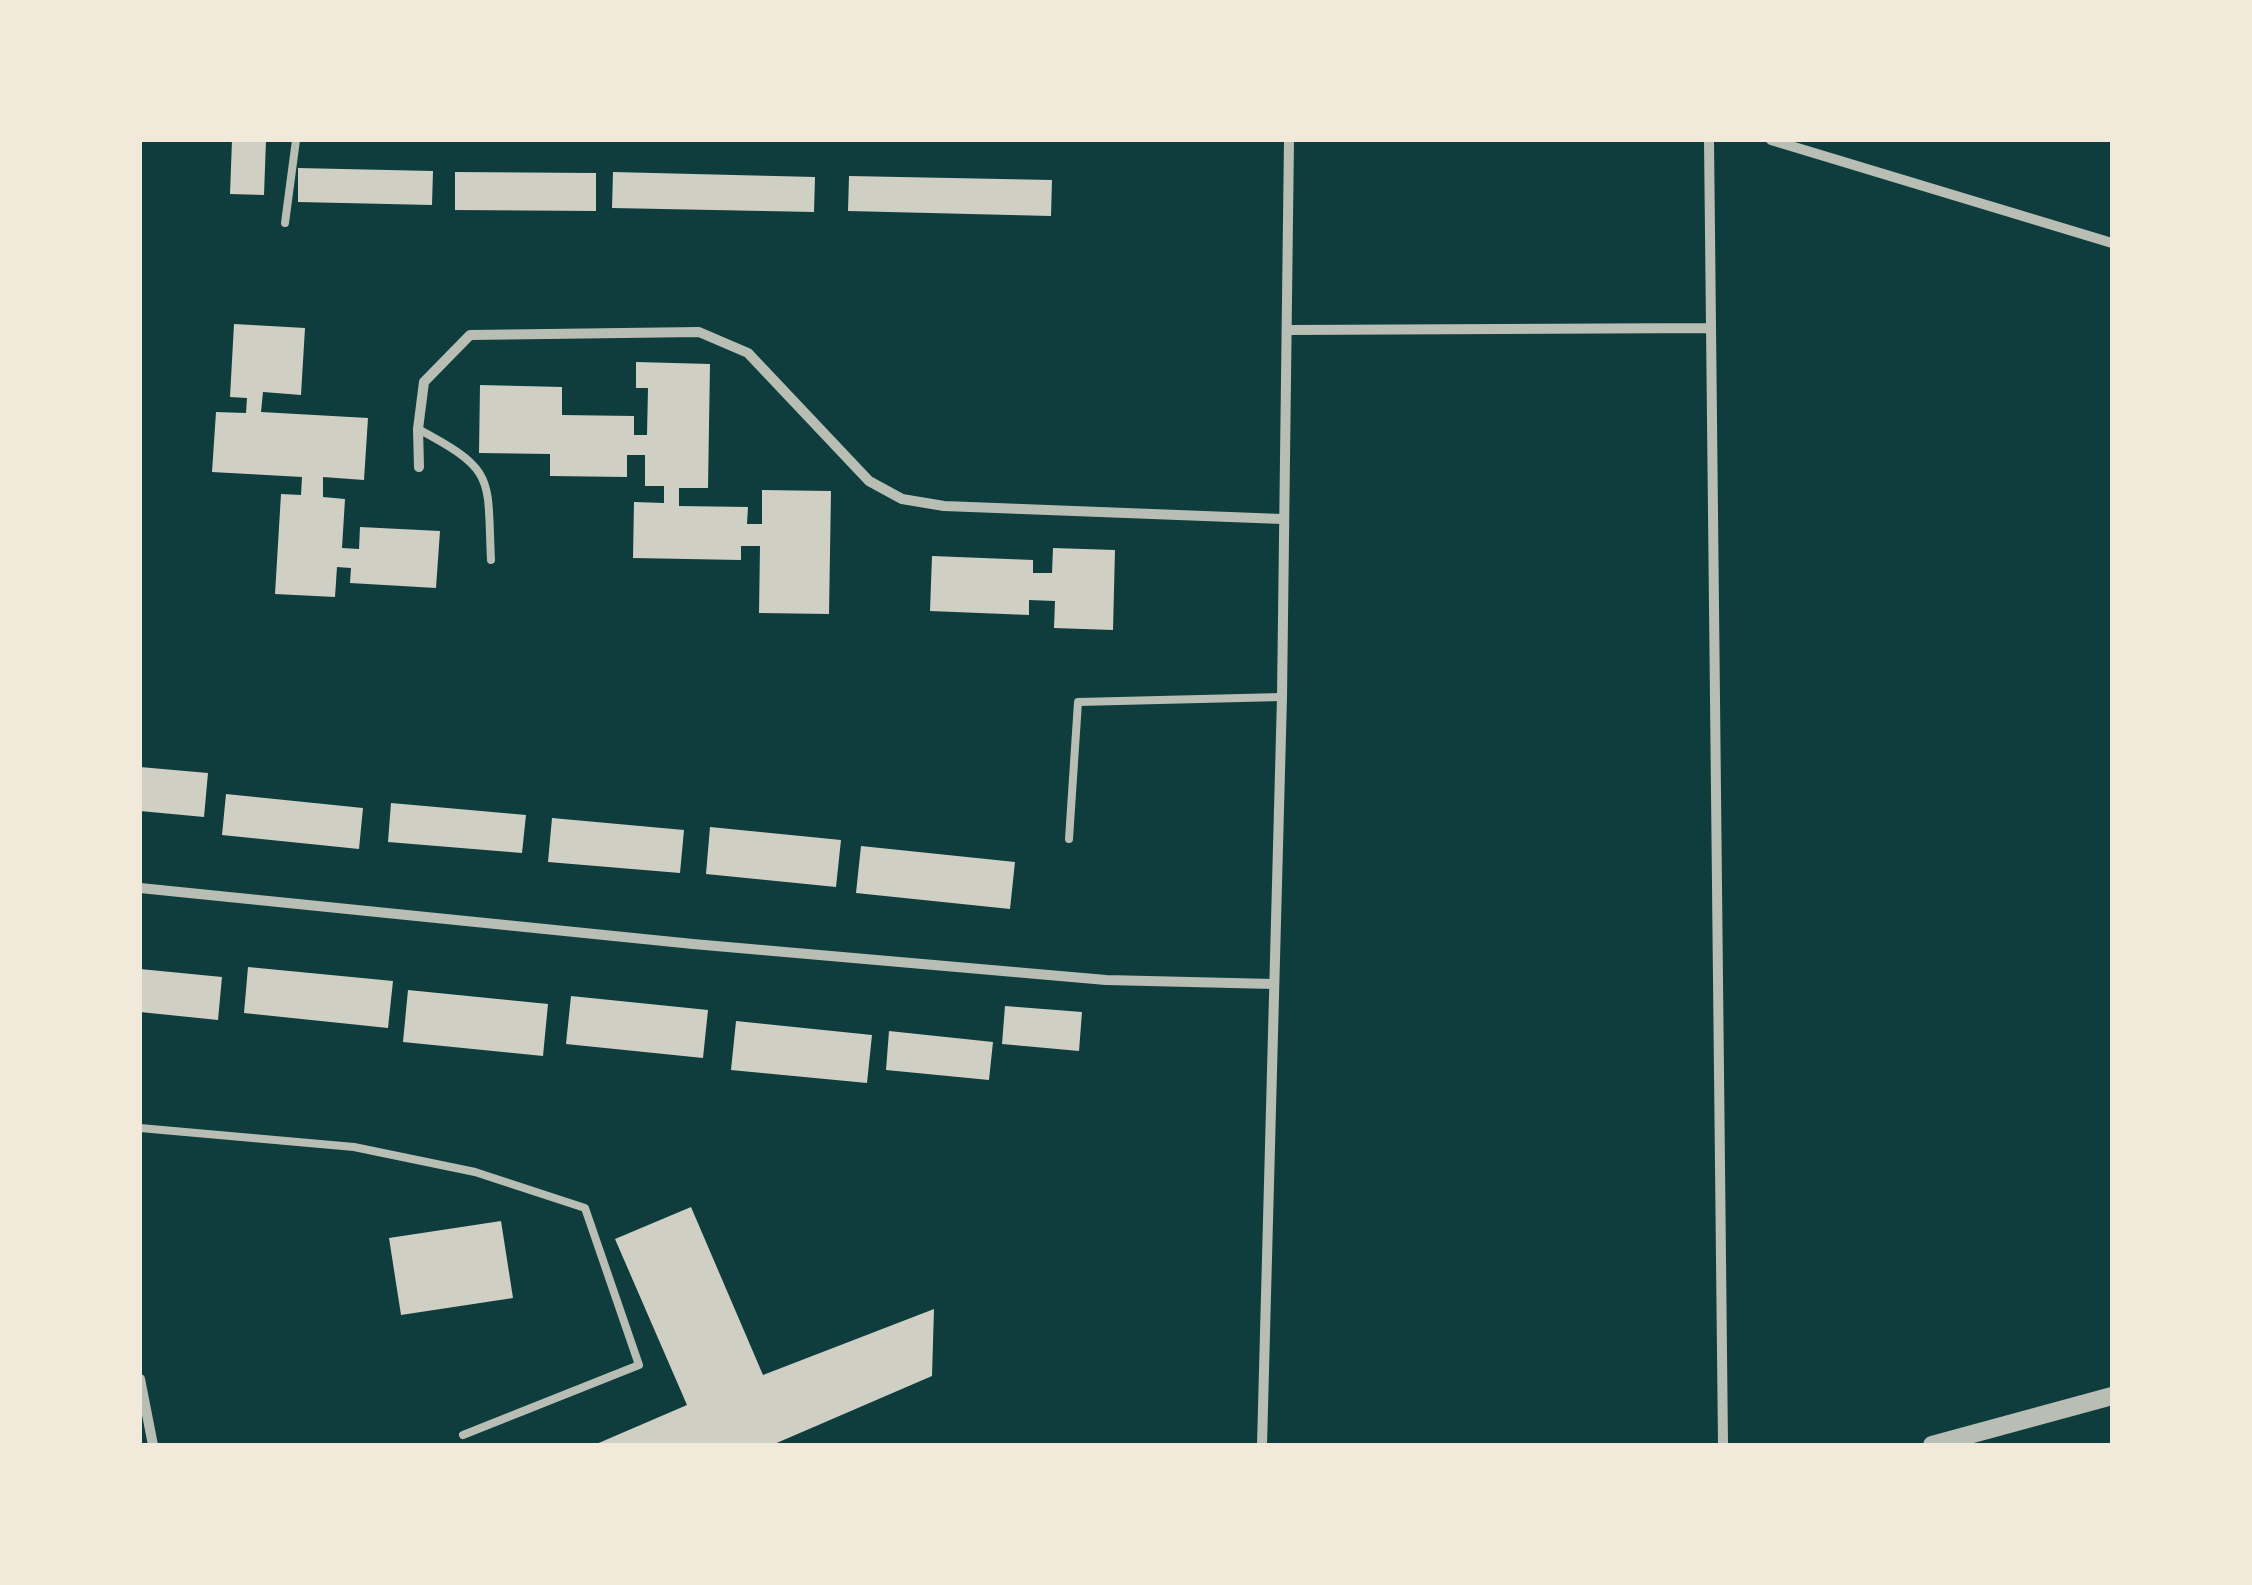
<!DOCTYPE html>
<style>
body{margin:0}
#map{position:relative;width:2252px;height:1585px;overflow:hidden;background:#0f3d3e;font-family:"Source Sans 3",sans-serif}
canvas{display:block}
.frame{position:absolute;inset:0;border:142px solid #f1e9da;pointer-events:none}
</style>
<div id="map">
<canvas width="2252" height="1585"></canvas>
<div class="frame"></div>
</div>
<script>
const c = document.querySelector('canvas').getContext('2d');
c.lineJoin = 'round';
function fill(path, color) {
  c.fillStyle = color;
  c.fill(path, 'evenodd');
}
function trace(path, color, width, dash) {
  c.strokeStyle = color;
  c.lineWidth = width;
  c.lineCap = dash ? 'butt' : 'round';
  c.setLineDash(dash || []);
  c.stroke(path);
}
fill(new Path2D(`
 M232,140H266L264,195L230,194Z
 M298,168L433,171L432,205L298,202Z
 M455,172L596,173V211L455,210Z
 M613,172L815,177L814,212L612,208Z
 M849,176L1052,180L1051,216L848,211Z
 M234,324L305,328L301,395L263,392L261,412L368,418L364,480L323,477V497L345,499L342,548L359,549L360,527L440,531L436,588L350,583L351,568L337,567L335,597L275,594L281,494L301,495L302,477L212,472L216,412L246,413L247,398L230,397Z
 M636,362L710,364L708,488H679V506L748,507L747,524H762V490L831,491L829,614L759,613L760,546H741V560L633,558L634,502L664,503V486H645V455H627V477L550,476V454L479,453L480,385L562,387V415L634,416V435H647L648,388H636Z
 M1053,548L1115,550L1113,630L1054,628L1055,601L1029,600V615L930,611L932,556L1033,560V573H1052Z
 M140,767L208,773L204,817L140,811Z
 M226,794L363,808L359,849L222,835Z
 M391,803L526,815L522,853L388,842Z
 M552,818L684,830L680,873L548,862Z
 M710,827L841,840L836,887L706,874Z
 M861,846L1015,862L1010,909L856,893Z
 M248,967L393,981L388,1028L244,1013Z
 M140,969L222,977L218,1020L140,1012Z
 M408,990L548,1004L543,1056L403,1042Z
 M571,996L708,1010L703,1058L566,1044Z
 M1005,1006L1082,1012L1079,1051L1002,1044Z
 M736,1021L872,1035L867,1083L731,1070Z
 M889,1031L993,1042L989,1080L886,1070Z
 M691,1207L763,1375L934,1309L932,1376L772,1445H594L687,1405L615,1239Z
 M501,1221L513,1298L401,1315L389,1238Z`), '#cfcfc3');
trace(new Path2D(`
 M285,223L296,140
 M418,429C497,471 487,477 491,560
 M1069,839L1078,702L1282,697
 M140,1128L354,1147L475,1172L585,1208L639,1365L463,1435`), '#b8beb3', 8);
trace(new Path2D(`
 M1709,140L1723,1445
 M1771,140L2112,243
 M1288,330L1711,328
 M419,467L418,429L424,382L470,335L699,332L748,353L869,481L902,499L944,506L1282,519
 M140,888L693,944L1106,980L1274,984
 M140,1379L153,1445
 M1262,1445L1282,697L1289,140`), '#b8beb3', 10);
trace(new Path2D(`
 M1932,1445L2112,1396`), '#b8beb3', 18);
</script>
